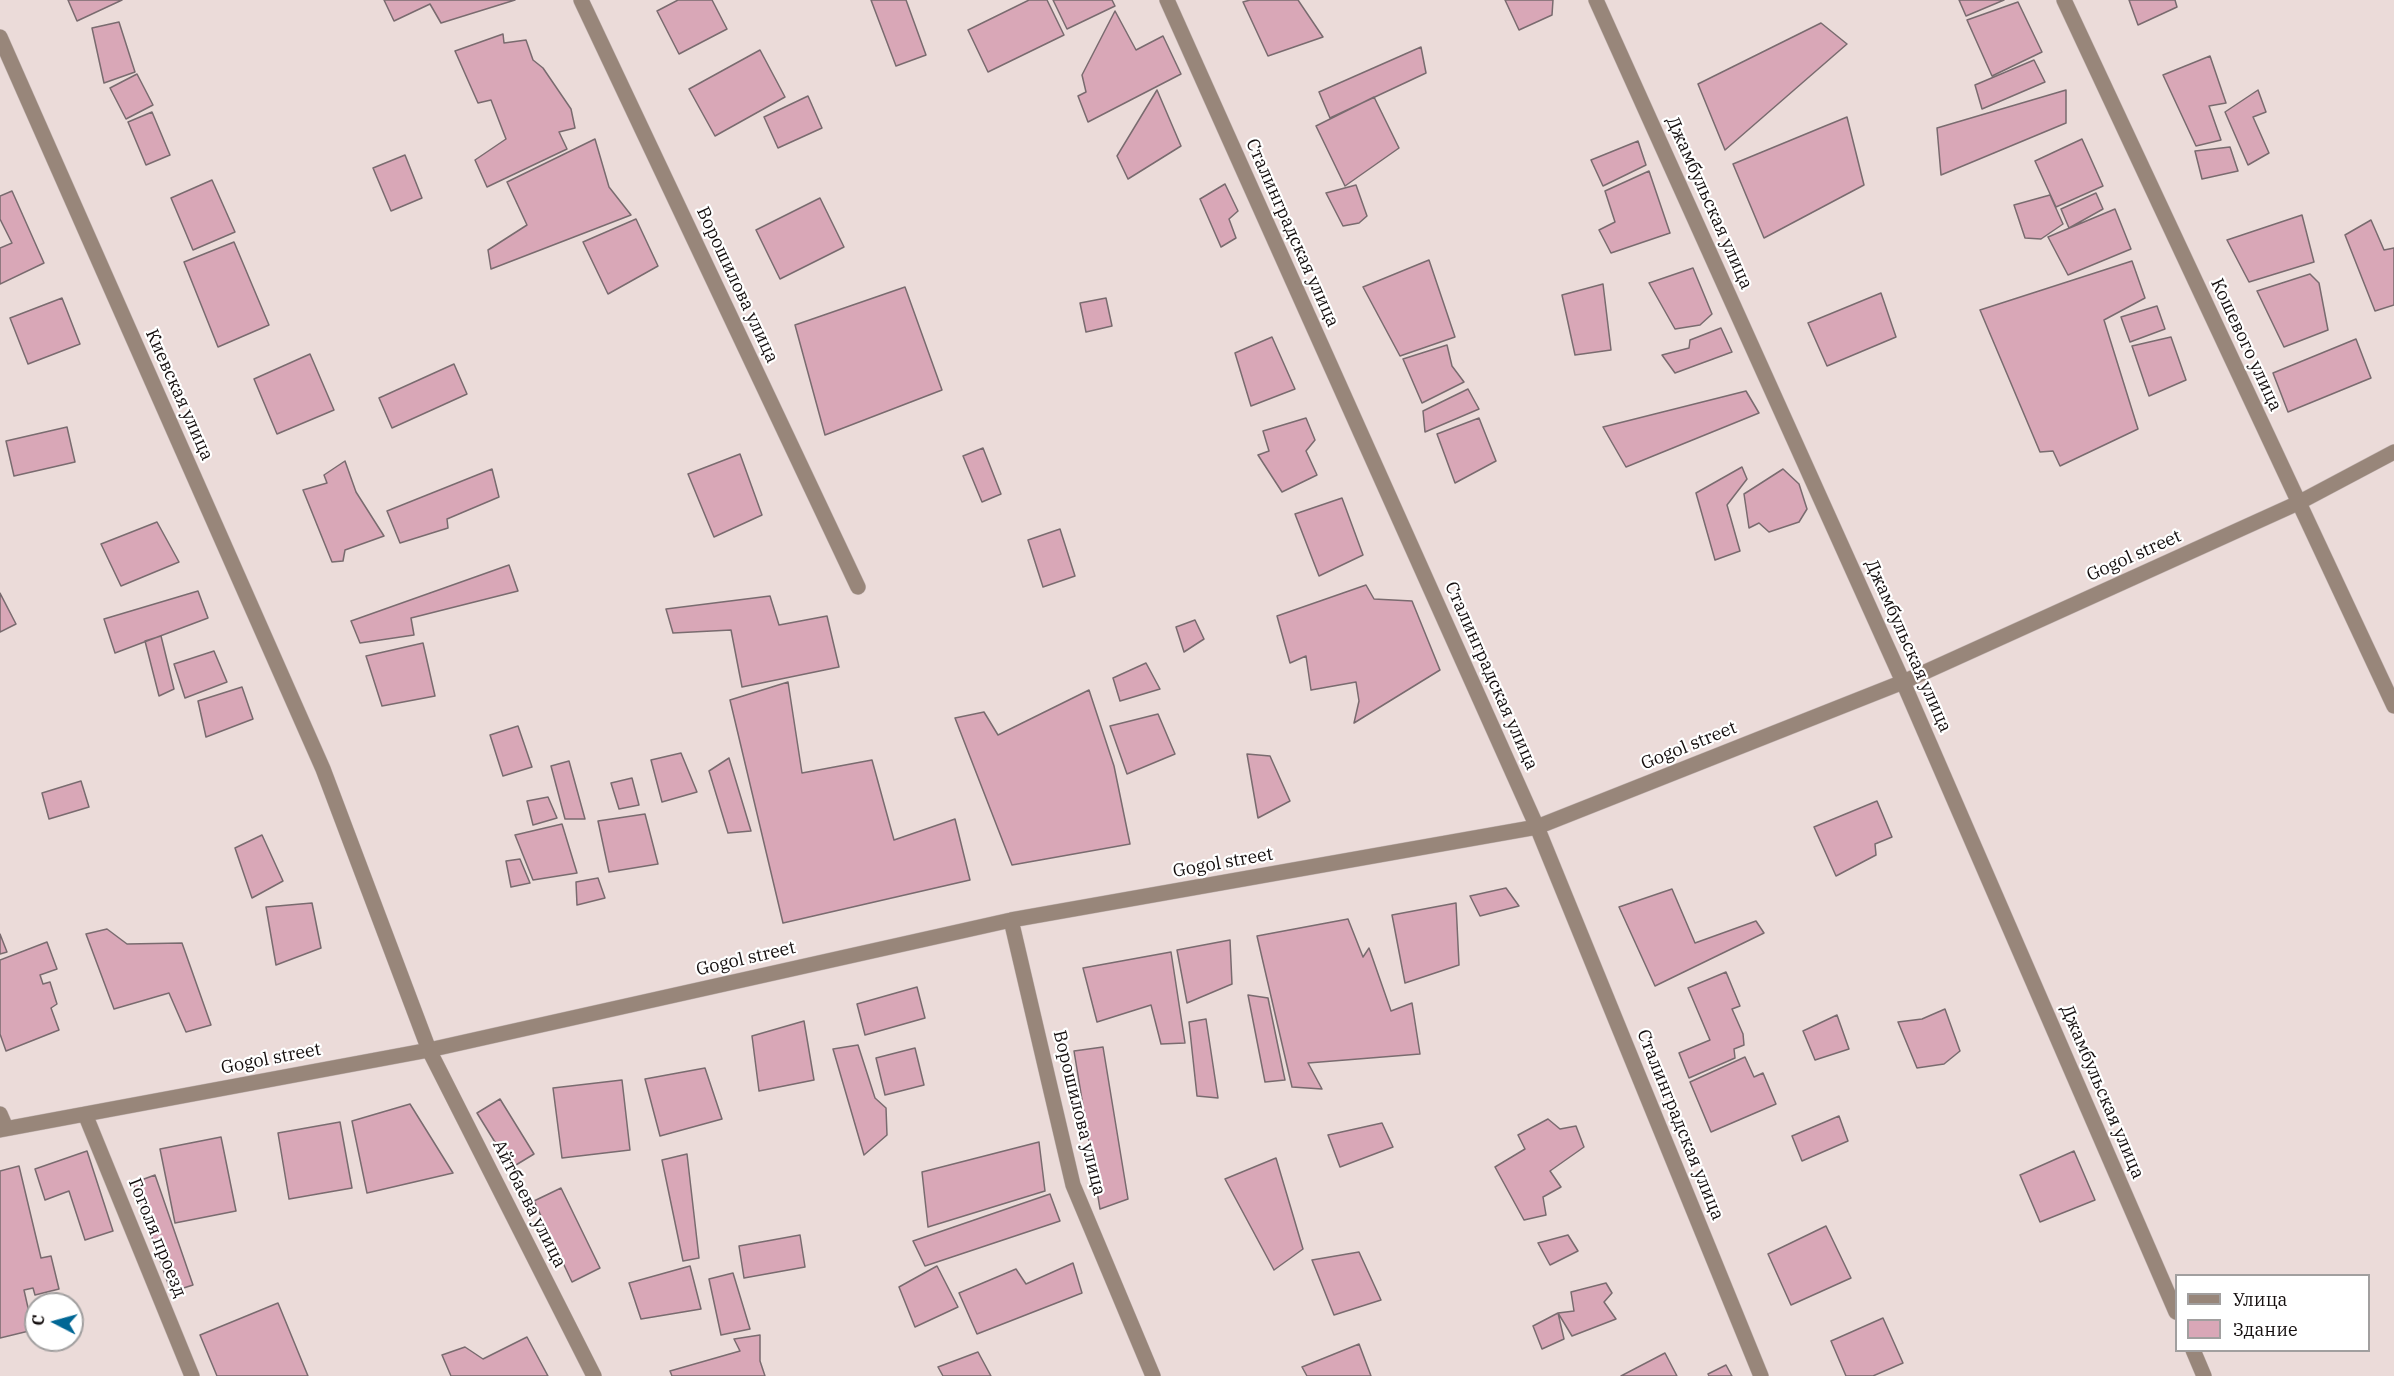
<!DOCTYPE html>
<meta charset="utf-8">
<style>
body{margin:0}
#map{position:relative;width:2394px;height:1376px;overflow:hidden;background:#ebdbd9;font-family:"IBM Plex Serif",serif}
canvas{display:block}
.legend{position:absolute;left:2175px;top:1274px;width:195px;height:78px;box-sizing:border-box;background:#fff;border:2px solid #a19f9f;margin:0;padding:8px 10px;list-style:none;font-size:18px;color:#140e0e}
.legend li{display:flex;align-items:center;gap:12px;height:30px}
.legend b{width:30px;border:2px solid #a19f9f}
.north{position:absolute;left:24px;top:1292px;width:60px;height:60px;box-sizing:border-box;background:#fff;border:2px solid #a19f9f;border-radius:50%;rotate:276deg;font-size:16px;font-weight:700;line-height:24px;text-align:center;color:#140e0e}
.north::after{content:'';display:block;margin:auto;width:21px;height:27px;background:#016795;clip-path:polygon(50% 0,100% 100%,50% 72%,0 100%)}
</style>
<div id="map">
<canvas width="2394" height="1376"></canvas>
<ul class="legend">
<li><b style="height:8px;background:#98867a"></b>Улица</li>
<li><b style="height:16px;background:#d9a7b7"></b>Здание</li>
</ul>
<div class="north">С</div>
</div>
<script>
const c = document.querySelector('canvas').getContext('2d');
c.lineJoin = 'round';
function fill(path, color) {
  c.fillStyle = color;
  c.fill(path, 'evenodd');
}
function trace(path, color, width, dash) {
  c.strokeStyle = color;
  c.lineWidth = width;
  c.lineCap = dash ? 'butt' : 'round';
  c.setLineDash(dash || []);
  c.stroke(path);
}
function drawText(font, color, halo, rows, align = 'center') {
  c.font = font + ' "IBM Plex Serif",serif';
  c.lineWidth = 4.5;
  c.setLineDash([]);
  c.textBaseline = 'middle';
  c.strokeStyle = halo;
  c.fillStyle = color;
  for (const [text, x, y, turn = 0] of rows) {
    c.save();
    c.translate(x, y);
    c.rotate((+turn || 0) * Math.PI / 180);
    c.textAlign = isNaN(turn) ? turn : align;
    if (halo) c.strokeText(text, 0, 0);
    c.fillText(text, 0, 0);
    c.restore();
  }
}
const building = new Path2D(`
 M68,0H122L77,21Z
 M384,0H515L441,23L430,4L394,21Z
 M678,0H712L727,29L679,54L657,11Z
 M871,0H906L926,55L896,66Z
 M1029,0H1047L1064,35L988,72L968,30Z
 M1053,0H1112L1115,6L1067,29Z
 M1250,0H1298L1323,37L1268,56L1243,2Z
 M1505,0H1553L1552,15L1519,30Z
 M1959,0H2004L1966,16Z
 M2129,0H2175L2177,7L2138,25Z
 M2018,2L2042,52L1992,76L1967,20Z
 M1115,11L1136,50L1163,36L1181,74L1088,122L1078,96L1086,92L1082,75Z
 M119,22L135,72L104,83L92,28Z
 M1821,23L1847,44L1725,150L1698,84Z
 M503,34L504,43L526,40L533,60L543,68L571,109L575,128L559,132L567,149L487,187L475,160L506,139L491,100L478,103L455,51Z
 M1421,47L1426,73L1330,118L1319,92Z
 M760,50L785,97L715,136L689,89Z
 M2210,56L2226,103L2209,106L2221,140L2196,146L2163,75Z
 M2034,60L2045,82L1982,109L1975,85Z
 M137,74L153,105L126,119L110,88Z
 M1157,90L1181,146L1128,179L1117,156Z
 M2066,90V123L1941,175L1937,128Z
 M2258,90L2266,112L2253,117L2269,153L2248,165L2225,112Z
 M808,96L822,128L778,148L764,117Z
 M1374,97L1399,148L1345,186L1316,126Z
 M152,112L170,155L146,165L128,122Z
 M1847,117L1864,185L1764,238L1733,164Z
 M595,139L609,187L631,215L491,269L488,250L527,225L507,182Z
 M2082,139L2103,186L2056,207L2035,161Z
 M1638,141L1646,165L1603,186L1591,160Z
 M2230,147L2238,171L2202,179L2195,151Z
 M405,155L422,198L391,211L373,168Z
 M1649,171L1670,233L1611,253L1599,230L1615,222L1605,191Z
 M212,180L235,232L193,250L171,198Z
 M1225,184L1238,211L1229,219L1236,238L1221,247L1200,199Z
 M1356,185L1367,216L1359,223L1343,226L1326,193Z
 M12,191L44,263L0,284V248L12,243L0,219V196Z
 M2096,193L2103,209L2069,228L2061,209Z
 M2050,195L2063,224L2041,239L2025,238L2014,205Z
 M820,198L844,247L780,279L756,230Z
 M2115,209L2131,249L2068,275L2048,237Z
 M2302,215L2314,262L2249,282L2227,240Z
 M636,219L658,266L608,294L583,242Z
 M2371,220L2384,250L2394,248V305L2375,311L2345,235Z
 M234,242L269,325L218,347L184,262Z
 M1429,260L1455,337L1400,356L1363,287Z
 M2132,261L2145,298L2104,320L2138,429L2060,466L2053,451L2040,452L1980,310Z
 M1693,268L1712,314L1700,325L1675,329L1649,283Z
 M2310,274L2319,283L2328,330L2284,347L2257,291Z
 M1603,284L1611,350L1575,355L1562,295Z
 M905,287L942,390L825,435L795,325Z
 M1881,293L1896,337L1827,366L1808,323Z
 M62,298L80,344L28,364L10,318Z
 M1106,298L1112,326L1086,332L1080,303Z
 M2157,306L2165,329L2130,342L2121,317Z
 M1721,328L1732,352L1675,373L1662,355L1689,348L1690,340Z
 M1272,337L1295,389L1251,406L1235,353Z
 M2171,337L2186,380L2149,396L2132,346Z
 M2356,339L2371,378L2288,412L2273,373Z
 M1447,345L1452,366L1464,382L1422,403L1403,359Z
 M310,354L334,410L277,434L254,379Z
 M454,364L467,394L392,428L379,398Z
 M1468,389L1479,409L1425,432L1423,411Z
 M1746,391L1759,413L1626,467L1603,427Z
 M1306,418L1315,440L1306,451L1317,475L1282,492L1258,455L1269,451L1263,431Z
 M1479,418L1496,461L1455,483L1437,434Z
 M67,427L75,462L14,476L6,441Z
 M983,448L1001,494L982,502L963,456Z
 M740,454L762,515L714,537L688,474Z
 M345,461L356,492L384,536L345,550L343,561L332,562L303,490L327,483L324,475Z
 M1742,467L1747,479L1727,505L1740,551L1715,560L1696,493Z
 M492,469L499,497L447,519L448,528L400,543L387,511Z
 M1783,469L1799,484L1807,509L1799,522L1769,532L1759,523L1749,528L1744,494Z
 M1342,498L1363,555L1319,576L1295,514Z
 M157,522L179,562L121,586L101,544Z
 M1060,529L1075,576L1043,587L1028,540Z
 M509,565L518,591L411,618L414,635L360,643L351,621Z
 M1366,585L1374,599L1412,601L1440,670L1354,723L1359,701L1356,682L1311,690L1306,656L1290,663L1277,616Z
 M198,591L208,618L115,653L104,619Z
 M0,593L16,624L0,632Z
 M770,596L779,625L827,616L839,667L742,687L731,630L673,633L666,609Z
 M1195,620L1204,639L1184,652L1176,627Z
 M161,636L174,689L159,696L145,641Z
 M423,643L435,696L382,706L366,656Z
 M214,651L227,682L185,698L174,664Z
 M1146,663L1160,689L1120,701L1113,678Z
 M788,682L802,773L872,760L894,840L955,819L970,880L783,923L730,700Z
 M242,687L253,719L206,737L198,701Z
 M1089,690L1114,766L1130,844L1012,865L955,718L984,712L998,735Z
 M1158,714L1175,754L1127,774L1110,726Z
 M518,726L532,767L503,776L490,735Z
 M681,753L697,792L662,802L651,760Z
 M1247,754L1270,756L1290,801L1258,818Z
 M729,758L751,831L728,833L709,771Z
 M569,761L585,819H565L551,766Z
 M632,778L639,805L619,809L611,783Z
 M81,781L89,807L49,819L42,793Z
 M548,797L557,818L533,825L527,801Z
 M1877,801L1892,837L1875,844L1876,855L1836,876L1814,827Z
 M645,814L658,864L609,872L598,821Z
 M562,824L577,873L533,880L515,835Z
 M262,835L283,881L252,898L235,848Z
 M520,859L530,883L511,887L506,861Z
 M598,878L605,898L577,905L576,882Z
 M1506,888L1519,906L1480,916L1470,896Z
 M1672,889L1695,943L1756,921L1764,933L1655,986L1619,907Z
 M312,903L321,948L276,965L266,907Z
 M1456,903L1459,965L1405,983L1392,915Z
 M1348,919L1363,957L1369,948L1391,1011L1412,1003L1420,1054L1308,1063L1322,1089L1292,1087L1257,936Z
 M107,929L127,944L182,943L211,1025L186,1032L169,993L114,1009L86,934Z
 M0,934L7,952L0,954Z
 M1230,940L1232,984L1187,1003L1177,950Z
 M47,942L57,969L40,975L43,984L50,982L57,1004L51,1008L59,1030L6,1051L0,1034V960Z
 M1171,952L1185,1043L1161,1044L1151,1005L1097,1022L1083,968Z
 M1726,972L1740,1006L1732,1009L1743,1034L1744,1045L1734,1049L1735,1058L1689,1078L1679,1053L1710,1040L1688,988Z
 M917,987L925,1018L865,1035L857,1004Z
 M1248,995L1268,998L1285,1080L1265,1082Z
 M1945,1009L1960,1051L1944,1064L1917,1068L1898,1022L1922,1019Z
 M1837,1015L1849,1049L1815,1060L1803,1031Z
 M1206,1019L1218,1098L1197,1096L1189,1022Z
 M804,1021L814,1080L759,1091L752,1036Z
 M858,1045L875,1098L886,1108L887,1135L864,1155L833,1049Z
 M1103,1047L1128,1199L1100,1209L1074,1051Z
 M915,1048L924,1085L885,1095L876,1058Z
 M1745,1057L1754,1077L1763,1073L1776,1104L1711,1132L1690,1082Z
 M705,1068L722,1119L660,1136L645,1079Z
 M622,1080L630,1150L562,1158L553,1088Z
 M500,1099L534,1154L511,1168L477,1113Z
 M410,1104L453,1173L367,1193L352,1121Z
 M1839,1116L1848,1141L1802,1161L1792,1136Z
 M1548,1119L1560,1129L1576,1126L1584,1147L1550,1171L1561,1187L1543,1197L1546,1215L1524,1220L1495,1167L1525,1149L1518,1135Z
 M340,1122L352,1188L289,1199L278,1133Z
 M1382,1123L1393,1147L1340,1167L1328,1135Z
 M221,1137L236,1211L175,1223L160,1149Z
 M1039,1142L1045,1191L928,1227L922,1172Z
 M87,1151L113,1231L85,1240L69,1191L45,1200L35,1169Z
 M2074,1151L2095,1200L2040,1222L2020,1175Z
 M687,1154L699,1258L683,1261L662,1160Z
 M1276,1158L1303,1249L1274,1270L1225,1179Z
 M19,1166L41,1258L51,1256L59,1289L35,1295L33,1288L24,1290L33,1330L0,1338V1171Z
 M155,1175L193,1285L171,1292L133,1183Z
 M561,1188L600,1268L572,1282L534,1201Z
 M1050,1194L1060,1221L925,1266L913,1241Z
 M1826,1226L1851,1278L1791,1305L1768,1254Z
 M800,1235L805,1267L744,1278L739,1246Z
 M1568,1235L1578,1251L1550,1265L1538,1243Z
 M1359,1252L1381,1300L1334,1315L1312,1260Z
 M1073,1263L1082,1293L977,1334L959,1293L1016,1269L1026,1284Z
 M690,1266L701,1309L641,1319L629,1283Z
 M937,1266L958,1307L915,1327L899,1287Z
 M733,1273L750,1329L721,1335L709,1279Z
 M1606,1283L1612,1293L1604,1302L1616,1319L1572,1336L1558,1313L1574,1311L1571,1292Z
 M278,1303L308,1376H217L200,1335Z
 M1558,1313L1564,1339L1542,1349L1533,1326Z
 M1883,1318L1903,1363L1873,1376H1846L1831,1341Z
 M760,1335V1361L765,1376H672L670,1371L740,1351L734,1339Z
 M527,1337L548,1376H451L442,1355L465,1347L483,1359Z
 M1359,1344L1371,1376H1307L1302,1367Z
 M978,1352L991,1376H943L938,1367Z
 M1665,1353L1677,1376H1621Z
 M1726,1365L1732,1376H1709L1708,1374Z`);
fill(building, '#d9a7b7');
trace(building, '#796b6f', 1.5);
const minor = new Path2D(`
 M581,0L858,587
 M1167,0L1537,827L1761,1376
 M1596,0L1903,682L2176,1312
 M2064,0L2394,706
 M0,37L323,769L429,1050L594,1376
 M1011,920L1073,1185L1153,1376
 M0,1114L6,1128
 M85,1114L192,1376
 M0,1130L429,1050L1011,920L1537,827L1903,682L2298,503L2394,452
 M2193,1350L2204,1376`);
trace(minor, '#c4b6b4', 16);
trace(minor, '#98867a', 15);
drawText('18px', '#140e0e', '#fff', [
 ["Джамбульская улица",1709,203,66],
 ["Сталинградская улица",1292,233,66],
 ["Ворошилова улица",737,285,65],
 ["Кошевого улица",2246,345,65],
 ["Киевская улица",179,395,66],
 ["Gogol street",2134,556,-24],
 ["Джамбульская улица",1908,646,66],
 ["Сталинградская улица",1491,676,66],
 ["Gogol street",1689,746,-22],
 ["Gogol street",1223,863,-10],
 ["Gogol street",746,959,-13],
 ["Gogol street",271,1059,-11],
 ["Джамбульская улица",2102,1092,67],
 ["Ворошилова улица",1079,1113,76],
 ["Сталинградская улица",1680,1125,68],
 ["Айтбаева улица",529,1204,63],
 ["Гоголя проезд",157,1238,68]
]);
</script>
